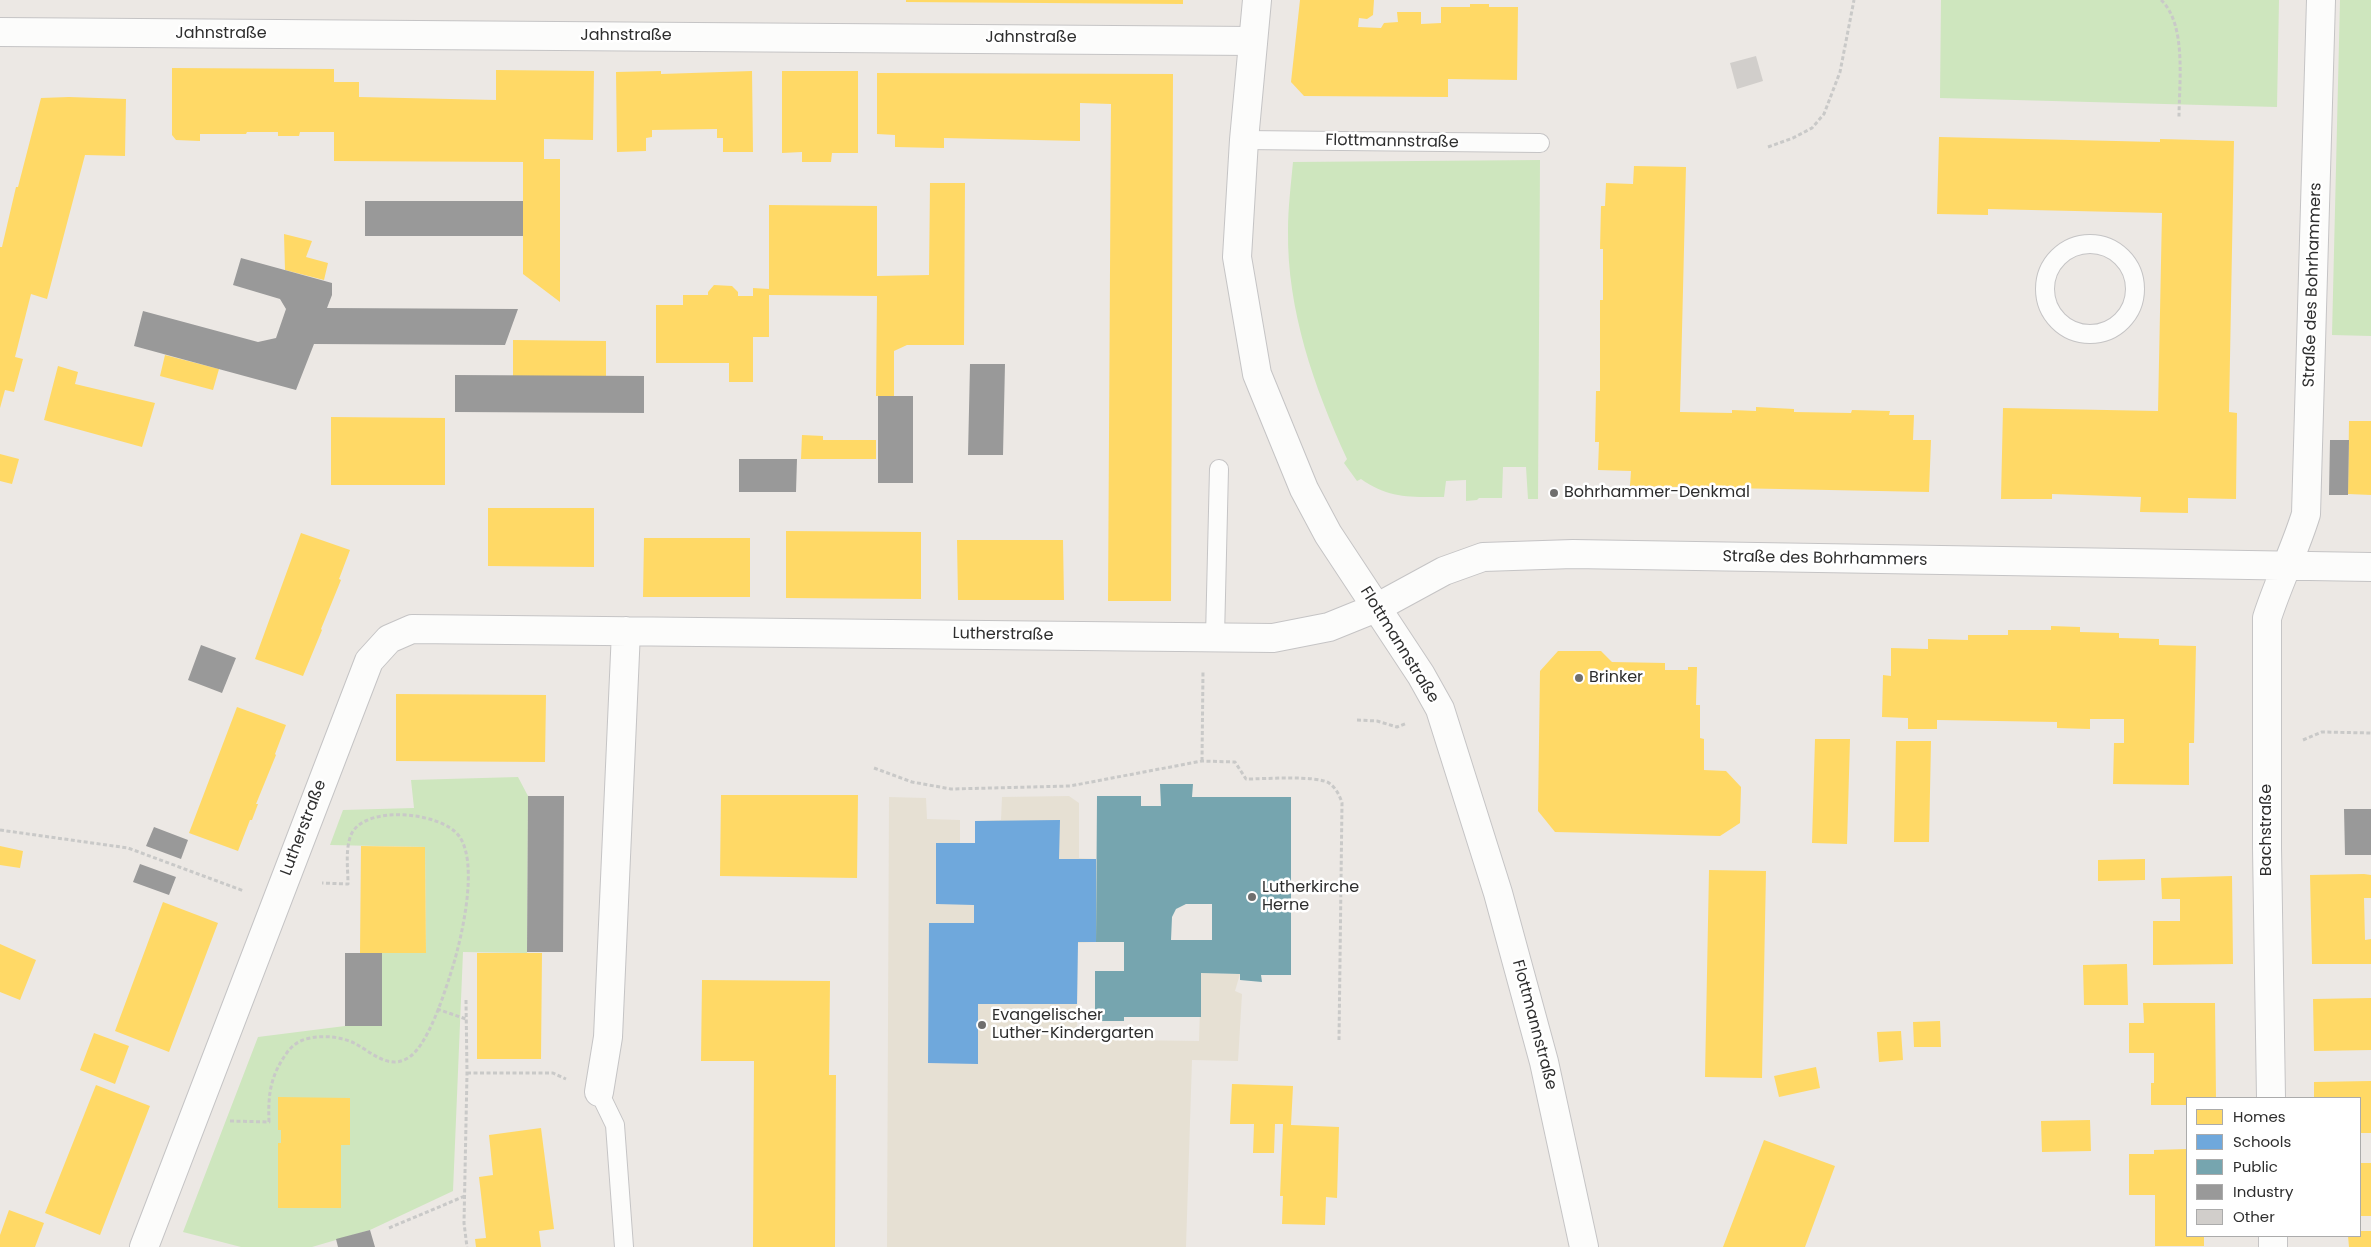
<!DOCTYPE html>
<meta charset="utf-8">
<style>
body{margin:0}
#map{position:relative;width:2371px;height:1247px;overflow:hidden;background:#ece8e4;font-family:Poppins,sans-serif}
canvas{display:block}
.legend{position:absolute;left:2186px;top:1097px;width:175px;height:140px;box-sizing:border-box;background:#fff;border:1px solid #ababab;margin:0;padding:6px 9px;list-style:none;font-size:15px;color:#2e2e2e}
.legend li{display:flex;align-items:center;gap:10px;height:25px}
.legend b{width:25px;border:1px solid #ababab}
</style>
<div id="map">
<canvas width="2371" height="1247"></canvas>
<ul class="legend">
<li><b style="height:14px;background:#ffd966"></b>Homes</li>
<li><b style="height:14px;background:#6fa8dc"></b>Schools</li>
<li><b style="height:14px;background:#76a5af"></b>Public</li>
<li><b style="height:14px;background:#999"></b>Industry</li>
<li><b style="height:14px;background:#d1cecb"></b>Other</li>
</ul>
</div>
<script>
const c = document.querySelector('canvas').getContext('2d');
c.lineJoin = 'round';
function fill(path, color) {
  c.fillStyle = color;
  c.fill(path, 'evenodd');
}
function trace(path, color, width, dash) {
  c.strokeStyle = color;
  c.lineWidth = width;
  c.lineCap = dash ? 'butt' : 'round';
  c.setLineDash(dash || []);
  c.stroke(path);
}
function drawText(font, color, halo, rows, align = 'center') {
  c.font = font + ' Poppins,sans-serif';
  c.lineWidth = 5;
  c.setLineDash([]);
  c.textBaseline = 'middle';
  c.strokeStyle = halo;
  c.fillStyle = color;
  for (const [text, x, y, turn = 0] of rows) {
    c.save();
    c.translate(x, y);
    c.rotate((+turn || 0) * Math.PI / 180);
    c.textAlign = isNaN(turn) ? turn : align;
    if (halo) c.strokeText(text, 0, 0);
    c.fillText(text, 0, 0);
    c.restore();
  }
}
fill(new Path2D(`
 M1069,796L1079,803V858L1096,859V942L1078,943L1077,1033H1126V1040L1199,1041L1201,973L1240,974L1235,991L1242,994L1238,1061L1192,1060L1186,1247H887L889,797L926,798L927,819L960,820V843H975V821L1001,820L1002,797Z`), '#e6e0d3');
fill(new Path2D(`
 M1941,0H2279L2277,107L1940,98Z
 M2340,0H2371V336L2332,335Z
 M1540,160L1538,499H1528L1526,467H1503L1502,498H1479L1477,500L1466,501V480L1446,481L1444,497C1411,497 1389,499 1361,479L1357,481L1344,463L1347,459C1314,387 1287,310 1288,231C1288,208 1291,184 1293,162Z
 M518,777L528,796L527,953L463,952L453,1191L370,1230L312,1247H241L183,1232L258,1037L345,1026H382V953H426L425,847L330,845L343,810L414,808L411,780Z`), '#cee6be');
fill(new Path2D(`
 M906,0H1183V4L906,2Z
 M1300,0H1374L1373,15L1367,19L1359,18L1358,27L1381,28L1384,23L1398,22L1397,12H1421V24L1441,23V7H1470V4H1489V7H1518L1517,80L1448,79V97L1304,96L1291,82Z
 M172,68L334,69V82H359V97L496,100V70L594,71L593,140L544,139V159H560V302L523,274V162L334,161V132H300L299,136H278V132H247L246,134H200V141L176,140L172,135Z
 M661,71V74L752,71L753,152H723V138H717V129L652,130V137L646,138V151L617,152L616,72Z
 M782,71H858V153H832L831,162H802V152L782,153Z
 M877,73L1173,74L1171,601H1108L1111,104L1080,103V141L944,138V148L895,147V135L877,134Z
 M69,97L126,99L125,156L85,155L47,299L31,294L15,357L23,359L14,392L5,390L0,408V247H2L16,187H18L41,98Z
 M1939,137L2160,142V139L2234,141L2229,412L2237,413L2236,499L2188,498V513L2140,512L2141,497L2052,494V499H2001L2003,408L2158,411L2162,213L1988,209V215L1937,214Z
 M1634,166L1686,167L1680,412L1732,413V410L1756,411V407L1794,409V412L1851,413L1852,410L1890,411L1889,415H1914L1913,440H1931L1929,492L1630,486L1631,471L1598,470L1599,442H1595L1596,391H1600V300H1603V249H1600L1601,206H1605L1606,183L1633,184Z
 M930,183H965L964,345H907L894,351V396H876L877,296L769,295V337H753V382H729V363H656V305H683V295H708V292L714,285L732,286L738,292V296H753V288L769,289V205L877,206V276L929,275Z
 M284,234L312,241L306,257L328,263L324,280L285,270Z
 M513,340L606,341V376H513Z
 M165,355L219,369L213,390L160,376Z
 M58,366L78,372L75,384L155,403L142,447L44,420Z
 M331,417L445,418V485H331Z
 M2349,421H2371V495L2348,494Z
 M802,435L823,436V440H876V459H801Z
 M0,454L19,459L12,484L0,481Z
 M488,508H594V567L488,566Z
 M786,531L921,532V599L786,598Z
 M301,533L350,550L339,579L341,580L321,629L322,630L303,676L255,659Z
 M644,538H750V597H643Z
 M957,540H1063L1064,600H958Z
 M2051,626L2080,627V632L2119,633V638L2159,639V645L2196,646L2194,743H2189V785L2113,784L2114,743H2124V719H2090V729L2057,728V722L1937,720V729H1908V718L1882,717L1883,675L1891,676V648L1928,649V639L1968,640V635H2008V630H2051Z
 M1558,651H1601L1612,662L1665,663V670H1688V667H1697L1696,705H1700V738L1704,739V770L1726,771L1741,787L1740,823L1720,836L1555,832L1538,811L1540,671Z
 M396,694L546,695L545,762L396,761Z
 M237,707L286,725L275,754L276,755L256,804H258L252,820H250L238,851L189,833Z
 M1815,739H1850L1847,844L1812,843Z
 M1896,741H1931L1929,842H1894Z
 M721,795H858L857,878L720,876Z
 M0,846L23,851L20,868L0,865Z
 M361,846L425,847L426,953H360Z
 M2145,859V880L2098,881V860Z
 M1709,870L1766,871L1762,1078L1705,1077Z
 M2364,874L2371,875V898H2364L2365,940L2371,939V964H2312L2310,875Z
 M2232,876L2233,964L2153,965V921H2180V899H2162L2161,878Z
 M163,902L218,923L169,1052L115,1031Z
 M0,944L36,960L20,1000L0,992Z
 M477,953H542L541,1059H477Z
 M2127,964L2128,1005H2084L2083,965Z
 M702,980L830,981L829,1075H836L835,1247H753L754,1061H701Z
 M2371,998V1050L2314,1051L2313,999Z
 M2143,1003H2215L2216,1098H2187V1105H2151V1083H2154V1053H2129V1023H2144Z
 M1940,1021L1941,1047H1914L1913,1022Z
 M1901,1031L1903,1060L1879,1062L1877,1032Z
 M94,1033L129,1046L115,1084L80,1070Z
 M1816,1067L1820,1088L1779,1097L1774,1076Z
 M2371,1081V1133H2360V1098H2314V1082Z
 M1232,1084L1293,1086L1291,1125L1339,1127L1337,1198L1326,1197L1325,1225L1282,1224L1283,1196H1280L1283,1124H1275L1274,1153H1253L1254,1124H1230Z
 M96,1085L150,1106L100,1235L45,1213Z
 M278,1097L350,1098V1145H341V1208H278V1143H281V1130H278Z
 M2090,1120L2091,1151L2042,1152L2041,1121Z
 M541,1128L554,1229L539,1231L541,1247H476L475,1239L486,1238L479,1177L493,1175L489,1135Z
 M1764,1140L1835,1166L1805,1247H1723Z
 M2187,1149V1236H2204V1246H2155V1195H2129V1154H2154V1150Z
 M2360,1163H2371V1216H2360Z
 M9,1210L44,1223L35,1247H0V1235Z
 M2360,1231H2371V1247H2349L2348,1236H2360Z`), '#ffd966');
fill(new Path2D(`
 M1060,820L1059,859H1096V942H1078L1077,1004H978V1064L928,1063L929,923H974V905L936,904V843H975V821Z`), '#6fa8dc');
fill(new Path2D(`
 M1160,784H1193L1192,797H1291V975H1261L1262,982L1240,980V974L1201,973V1017H1124V1021H1095V971H1124V942H1096L1097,796H1141V806H1161ZM1186,904H1212V940H1171L1172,917L1176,909Z`), '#76a5af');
fill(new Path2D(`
 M365,201H523V236H365Z
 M241,258L332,283V295L327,308L518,309L505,345L314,344L296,390L134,346L143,311L258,342L276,338L286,309L280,299L233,285Z
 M970,364H1005L1003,455H968Z
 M455,375L644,376V413L455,412Z
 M878,396H913V483H878Z
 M2330,440H2349L2348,495H2329Z
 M739,459H797L796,492H739Z
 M201,645L236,658L222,693L188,680Z
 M528,796H564L563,952H527Z
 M2344,809H2371V855H2345Z
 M154,827L188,840L181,859L146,846Z
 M140,864L176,877L169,895L133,882Z
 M345,953H382V1026H345Z
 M370,1230L375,1247H338L336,1239Z`), '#999');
fill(new Path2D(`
 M1756,56L1763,81L1737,89L1730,63Z`), '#d1cecb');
const service = new Path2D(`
 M1244,140L1540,143
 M2045 289a45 45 0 1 1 90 0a45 45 0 1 1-90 0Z
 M1215,637L1219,469
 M599,1092L615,1125L624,1247`);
const minor = new Path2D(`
 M0,32L1253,41
 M599,1092L608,1037L626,631
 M2271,1098L2267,848V618C2278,583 2295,550 2306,514L2321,0
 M2273,1236V1247
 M144,1247L369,661L389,639L412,629L1273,638L1329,627L1376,608L1444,571L1483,557L1573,554L2371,567`);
const tertiary = new Path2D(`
 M1257,0L1244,140L1237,257L1257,374L1304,489L1328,534L1421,675L1440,709L1498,893L1544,1062L1584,1247`);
trace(service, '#c5c4c5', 20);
trace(minor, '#c5c4c5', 30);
trace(tertiary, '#c5c4c5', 30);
trace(new Path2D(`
 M2161,0C2187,24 2179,84 2179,117
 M1768,147L1793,138L1812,128L1824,114L1840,72L1854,0
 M1357,720L1377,721L1397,727L1407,723
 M2303,740L2322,732L2371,733
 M1202,761L1203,671
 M874,768L912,782L951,789L1070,786L1202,761L1235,762L1246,779C1264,779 1316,775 1329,783C1336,788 1340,796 1342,803L1339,1040
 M0,830L128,848L244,891
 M466,1000L467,1073L464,1223L467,1247
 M437,1009L466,1019
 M467,1073H553L566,1079
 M230,1121L269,1122C268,1095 270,1077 286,1054C292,1045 300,1040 310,1038C325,1035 341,1037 354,1043C370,1051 387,1069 406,1059C428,1049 446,988 453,966C462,936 479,863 459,836C442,812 364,804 351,835C345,850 348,869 348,884L322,883
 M389,1228L465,1196`), '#c9c9c8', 3, [4, 2.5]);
trace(service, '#fcfcfb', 18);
trace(minor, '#fcfcfb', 28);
trace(tertiary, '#fcfcfb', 28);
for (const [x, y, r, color] of [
 [1554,493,5,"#706f6e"],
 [1579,678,5,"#706f6e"],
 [1252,897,5,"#706f6e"],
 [982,1025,5,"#706f6e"]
]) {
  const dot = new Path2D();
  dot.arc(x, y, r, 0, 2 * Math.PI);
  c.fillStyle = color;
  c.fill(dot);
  trace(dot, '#fff', 2);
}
drawText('16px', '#2e2e2e', '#fff', [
 ["Jahnstraße",221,34],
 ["Jahnstraße",626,36],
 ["Jahnstraße",1031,38],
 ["Flottmannstraße",1392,142,1],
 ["Straße des Bohrhammers",2313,285,-88],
 ["Straße des Bohrhammers",1825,559,1],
 ["Lutherstraße",1003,635,1],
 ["Flottmannstraße",1399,645,58],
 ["Lutherstraße",304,828,-69],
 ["Bachstraße",2267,830,-90],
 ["Flottmannstraße",1534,1025,75]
]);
drawText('16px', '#2e2e2e', '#fff', [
 ["Bohrhammer-Denkmal",1564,493],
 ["Brinker",1589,678],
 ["Lutherkirche",1262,888],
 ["Herne",1262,906],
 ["Evangelischer",992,1016],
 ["Luther-Kindergarten",992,1034]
], 'left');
</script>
